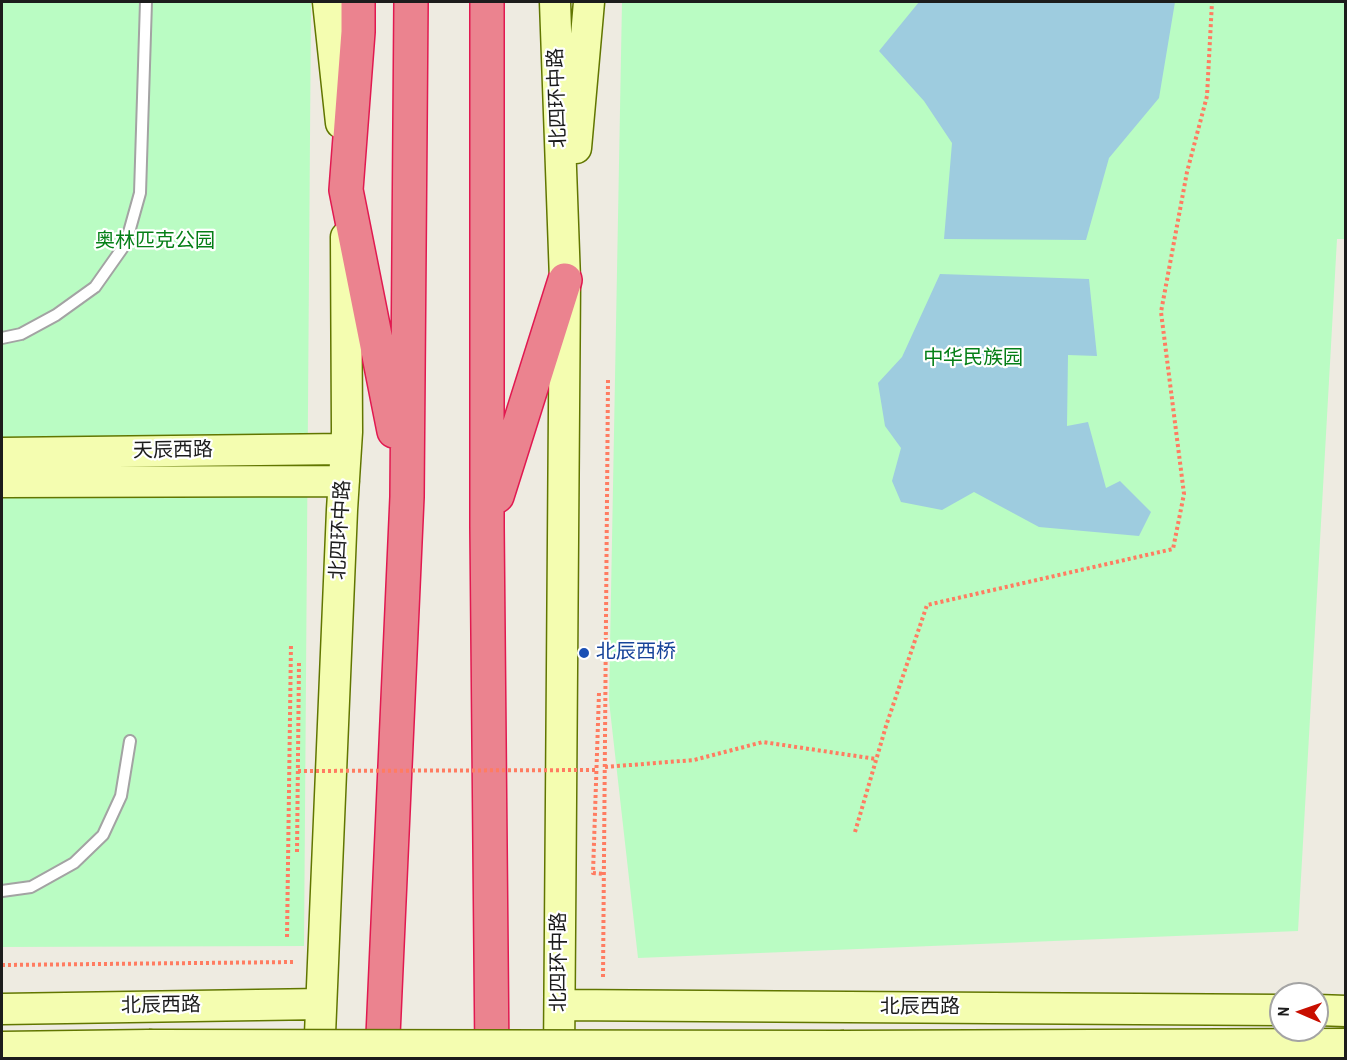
<!DOCTYPE html>
<meta charset="utf-8">
<style>
body{margin:0}
#map{position:relative;width:1347px;height:1060px;overflow:hidden;background:#eeebe1;font-family:"Archivo Narrow",sans-serif}
canvas{display:block}
.frame{position:absolute;inset:0;border:3px solid #1c1c1c;pointer-events:none}
.north{position:absolute;left:1269px;top:982px;width:60px;height:60px;box-sizing:border-box;background:#fff;border:2px solid #a4a4a4;border-radius:50%;rotate:272deg;font-size:16px;font-weight:700;line-height:24px;text-align:center;color:#1c1c1c}
.north::after{content:'';display:block;margin:auto;width:21px;height:27px;background:#c80e00;clip-path:polygon(50% 0,100% 100%,50% 72%,0 100%)}
</style>
<div id="map">
<canvas width="1347" height="1060"></canvas>
<div class="frame"></div>
<div class="north">N</div>
</div>
<script>
const c = document.querySelector('canvas').getContext('2d');
c.lineJoin = 'round';
function fill(path, color) {
  c.fillStyle = color;
  c.fill(path, 'evenodd');
}
function trace(path, color, width, dash) {
  c.strokeStyle = color;
  c.lineWidth = width;
  c.lineCap = dash ? 'butt' : 'round';
  c.setLineDash(dash || []);
  c.stroke(path);
}
function drawText(font, color, halo, rows, align = 'center') {
  c.font = font + ' "Archivo Narrow","Noto Sans SC",sans-serif';
  c.lineWidth = 4.5;
  c.setLineDash([]);
  c.textBaseline = 'middle';
  c.strokeStyle = halo;
  c.fillStyle = color;
  for (const [text, x, y, turn = 0] of rows) {
    c.save();
    c.translate(x, y);
    c.rotate((+turn || 0) * Math.PI / 180);
    c.textAlign = isNaN(turn) ? turn : align;
    if (halo) c.strokeText(text, 0, 0);
    c.fillText(text, 0, 0);
    c.restore();
  }
}
fill(new Path2D(`
 M2,2H311L304,946L2,947Z
 M622,2H1345V239H1337L1298,931L638,958L609,701Z`), '#bafcc3');
fill(new Path2D(`
 M919,2H1175L1159,98L1109,158L1086,240L944,239L952,143L924,101L879,51Z
 M940,274L1089,279L1097,356L1068,355L1067,426L1088,422L1106,488L1120,481L1151,512L1139,536L1039,527L974,492L942,510L901,502L892,481L901,448L885,426L878,383L902,357Z`), '#9eccdf');
const lane = new Path2D(`
 M2,338L21,334L56,315L95,287L126,243L140,193L146,2
 M2,891L31,887L74,863L103,835L121,796L130,741`);
const secondary = new Path2D(`
 M328,2L341,123
 M555,2L565,280L559,1058
 M576,148L589,2
 M2,453L345,449
 M2,482L344,481
 M560,1005L1281,1010
 M2,1009L321,1004
 M1317,1010L1346,1011
 M844,1046L1346,1044
 M2,1047L149,1045
 M319,1058L342,510L347,432L346,237`);
const highway = new Path2D(`
 M358,2V32L346,190L394,431
 M487,2V527L492,1058
 M497,496L565,280
 M382,1058L407,497L411,2`);
trace(lane, '#a3a3a3', 14);
trace(secondary, '#617600', 33);
trace(highway, '#e11950', 36);
trace(new Path2D(`
 M599,693L593,873L604,874
 M605,767L694,760L763,742L876,759
 M855,832L886,726L927,605L1173,549L1184,494L1161,312L1187,172L1207,96L1212,2
 M297,852L299,661
 M287,937L291,643
 M2,965L295,962
 M603,977L608,380`), '#ff7c61', 4, [3, 3]);
trace(lane, '#fff', 10);
trace(secondary, '#f4fdb0', 30);
trace(highway, '#eb838f', 33);
const secondaryBridge = new Path2D(`
 M149,1045L844,1046`);
trace(secondaryBridge, '#617600', 33, []);
trace(new Path2D(`
 M298,771L597,770`), '#ff7c61', 4, [3, 3]);
trace(secondaryBridge, '#f4fdb0', 30);
for (const [x, y, r, color] of [
 [584,653,6,"#1a4fb4"]
]) {
  const dot = new Path2D();
  dot.arc(x, y, r, 0, 2 * Math.PI);
  c.fillStyle = color;
  c.fill(dot);
  trace(dot, '#fff', 2);
}
drawText('20px', '#1c1c1c', '#fff', [
 ["北四环中路",558,98,-92],
 ["天辰西路",173,451,-1],
 ["北四环中路",341,530,-87],
 ["北四环中路",560,962,-90],
 ["北辰西路",161,1006,-1],
 ["北辰西路",920,1008]
]);
drawText('20px', '#057f17', '#fff', [
 ["奥林匹克公园",155,242],
 ["中华民族园",973,359]
]);
drawText('20px', '#164399', '#fff', [
 ["北辰西桥",596,653]
], 'left');
</script>
